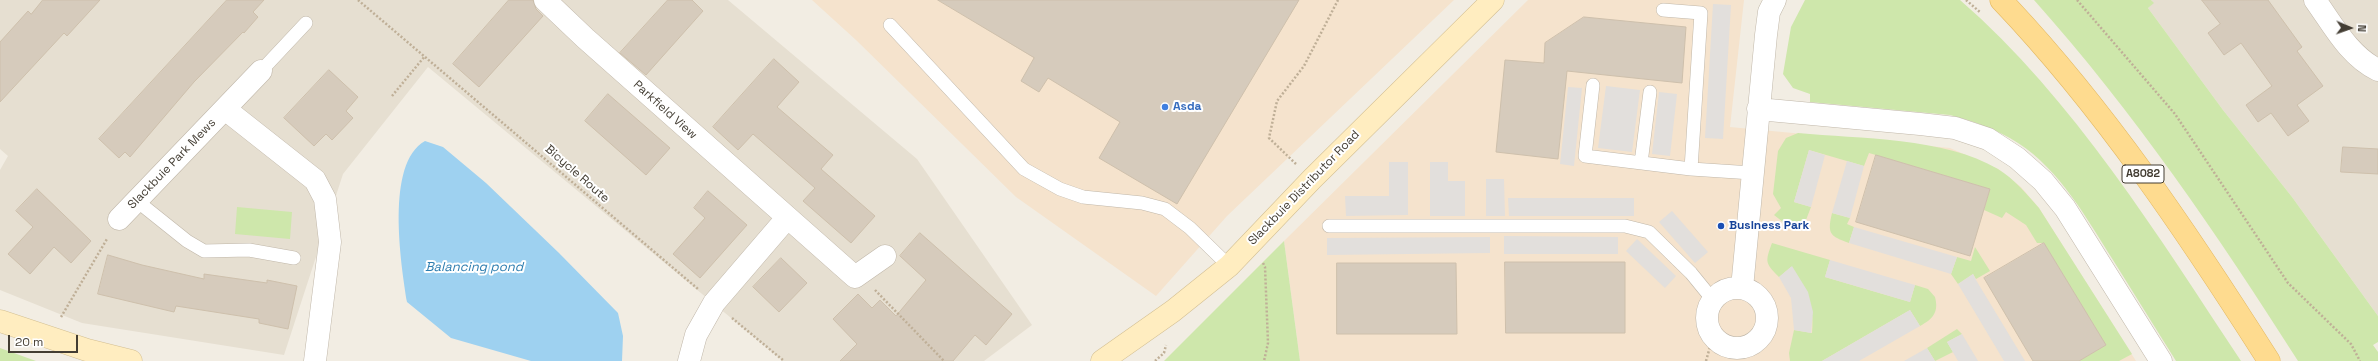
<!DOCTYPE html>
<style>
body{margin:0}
#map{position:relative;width:2378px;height:361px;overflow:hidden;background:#f2ede3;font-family:"Space Grotesk",sans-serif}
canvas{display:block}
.north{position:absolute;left:2330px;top:8px;width:40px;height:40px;-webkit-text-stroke:3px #fff;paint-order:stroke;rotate:92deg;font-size:11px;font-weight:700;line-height:16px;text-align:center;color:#433d33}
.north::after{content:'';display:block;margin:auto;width:14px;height:18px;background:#433d33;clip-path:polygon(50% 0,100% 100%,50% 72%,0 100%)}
.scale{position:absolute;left:8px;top:335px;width:70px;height:18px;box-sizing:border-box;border:2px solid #433d33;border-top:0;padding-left:5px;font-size:12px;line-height:14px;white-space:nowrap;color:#433d33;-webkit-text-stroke:3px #fff;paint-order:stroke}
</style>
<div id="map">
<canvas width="2378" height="361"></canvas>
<div class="north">N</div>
<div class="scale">20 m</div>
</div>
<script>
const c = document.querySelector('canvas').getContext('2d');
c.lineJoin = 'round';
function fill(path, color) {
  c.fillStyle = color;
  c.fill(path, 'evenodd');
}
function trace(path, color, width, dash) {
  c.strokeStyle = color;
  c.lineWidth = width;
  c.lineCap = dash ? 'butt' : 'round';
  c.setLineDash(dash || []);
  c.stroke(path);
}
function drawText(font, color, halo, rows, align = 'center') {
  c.font = font + ' "Space Grotesk",sans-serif';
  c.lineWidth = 4;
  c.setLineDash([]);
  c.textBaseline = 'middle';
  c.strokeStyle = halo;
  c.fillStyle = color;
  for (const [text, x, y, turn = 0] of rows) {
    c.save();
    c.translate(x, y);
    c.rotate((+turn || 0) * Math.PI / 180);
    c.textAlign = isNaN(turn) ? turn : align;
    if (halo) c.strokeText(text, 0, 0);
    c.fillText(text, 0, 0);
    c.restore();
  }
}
fill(new Path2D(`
 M0,0H728L917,159L1032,325L984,361H783L428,67L343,174L284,355L82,323L0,290V170L8,156L0,149Z
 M2151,0H2378V316L2292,197L2223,110L2148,8L2153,3Z`), '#e6dfd1');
fill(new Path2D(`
 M812,0H1454L1227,216L1156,296L1016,197L856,40Z
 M1528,0H1744L1730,127L1950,148L1998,169L2021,187L2039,208L2136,361H1300L1284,241Z`), '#f5e3cd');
fill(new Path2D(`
 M1805,0H1960C2073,98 2159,237 2241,361H2176C2155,327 2134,294 2113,260C2087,219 2060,170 2018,143C1998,130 1973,121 1950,115L1810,102V94L1793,88L1783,74L1791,27Z
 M2034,0H2151L2154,3L2148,8L2223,110L2292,197L2378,316V342L2373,345L2378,352V361H2298C2218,235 2134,112 2034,0Z
 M1798,133C1860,139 1944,137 1998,169C2014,179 2027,194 2039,208L2132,354L2119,361H2079L2106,345L2044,243H2037L2026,225L2006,212L2002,218L1984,210L1990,189L1869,153L1864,166L1809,150L1794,202L1811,207L1806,220L1797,224L1783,222L1774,215L1781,208L1773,194L1778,151L1786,138Z
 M237,207L292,212L290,239L235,234Z
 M1832,213L1850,218L1847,224L1854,227L1849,243C1830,236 1827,234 1832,213Z
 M1284,241L1300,361H1164Z
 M1772,243L1830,260L1825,277L1910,302L1915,285L1928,289L1935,297C1939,312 1933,319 1920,326L1910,310L1822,361H1790L1789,353L1794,330L1812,333C1815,304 1805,291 1791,267L1779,277C1765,263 1765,262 1772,243Z
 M1975,247L1990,271L1976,279L1973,274L1958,284L1951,274L1957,257L1971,261Z
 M1957,329L1962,334L1947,342L1953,352L1935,361L1927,348Z
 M0,348L36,361H0Z`), '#cee7ab');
fill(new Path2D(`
 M1713,4L1731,5L1723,139L1705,138Z
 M1606,86L1640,90L1632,152L1598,148Z
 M1568,87L1582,88L1574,166L1560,164Z
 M1659,92L1677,94L1670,156L1652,154Z
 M1809,150L1825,155L1811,207L1794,202Z
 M1847,161L1864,166L1850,218L1832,213Z
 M1389,162H1408V215L1346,216L1345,196H1389Z
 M1430,162H1448V181H1465V216H1430Z
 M1486,179H1504L1505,216H1486Z
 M1508,198H1634V216H1509Z
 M1672,211L1708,252L1695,263L1659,222Z
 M1854,227L1957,257L1951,274L1849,243Z
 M1504,236L1618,237V254H1504Z
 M1490,237V253L1327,255V238Z
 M1637,239L1676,276L1665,288L1626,251Z
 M1830,260L1915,285L1910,302L1825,277Z
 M1792,266L1808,292L1813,312L1811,333L1794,330L1791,298L1779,277Z
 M1973,274L1976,280L2025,361H2004L1958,284Z
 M1910,310L1920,326L1859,361H1822Z
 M1962,334L1978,361H1958L1947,342Z
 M1927,348L1935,361H1904Z`), '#e2dfdc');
fill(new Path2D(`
 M425,141L443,147L486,183L559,253L618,313L623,336L622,361H531L451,338L407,302C401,264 385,163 425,141Z`), '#9ed1f0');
const building = new Path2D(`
 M43,0H100L67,36L64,33L0,102V42L28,11L31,14Z
 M227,0H264L253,12L258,17L244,33L243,32L194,82L130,157L125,152L119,158L99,139Z
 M509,0H533L536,9L543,16L479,87L453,64Z
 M668,0H692L703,11L646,75L620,53Z
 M938,0H1299L1177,204L1099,158L1120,122L1048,78L1039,92L1021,81L1034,58Z
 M2202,0H2268L2302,47L2297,51L2323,86L2297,105L2309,121L2288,136L2271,113L2258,122L2246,105L2272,86L2241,43L2224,55L2208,33L2220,24Z
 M1584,17L1686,27L1682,83L1567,71L1558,159L1496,152L1505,60L1544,63L1545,43Z
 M774,59L799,82L777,107L833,155L821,169L875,216L851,243L803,201L815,188L753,134L738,150L713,127Z
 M329,70L358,97L346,111L353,118L332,140L326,134L314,146L284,118Z
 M608,94L670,148L646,175L585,121Z
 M2343,147L2378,149V174L2341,172Z
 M1876,155L1990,189L1970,256L1856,222Z
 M37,189L91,241L71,263L54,247L30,274L8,254L33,227L16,211Z
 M708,191L747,225L700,278L673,254L705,218L694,208Z
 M920,233L1012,314L986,345L975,335L953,361H840L857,344L833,319L858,294L872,308L880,300L896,316L926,280L900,256Z
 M2044,243L2106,345L2079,361H2033L1984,278Z
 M108,255L142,265L204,279V274L267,283V280L297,286L288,329L259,323V319L176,306L174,312L98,294Z
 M781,258L807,283L779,312L753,287Z
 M1505,262H1625V333H1506Z
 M1337,263H1456L1457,334H1337Z`);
fill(building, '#d6cbbc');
trace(building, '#cec0ac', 1);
const lane = new Path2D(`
 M1663,10L1701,13L1691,169
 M890,25L1024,169L1060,189L1083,197L1142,203L1165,209L1190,228L1229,266
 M261,71L306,23
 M1593,85L1585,156L1691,169L1752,173
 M1641,163L1650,92
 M137,201L187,241L204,251L249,250L294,258
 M1329,226H1625L1649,232L1691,273L1713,300`);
const street = new Path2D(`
 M545,0L585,38L855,277L885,256
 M2315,0C2333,25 2349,56 2378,70
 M225,109L315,180L325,199L330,242L315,361
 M1758,109L1920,124L1955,128L1988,139L2017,158L2043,181L2065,208L2161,361
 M119,219L261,71
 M1707 318a30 30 0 1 1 60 0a30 30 0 1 1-60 0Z
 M1742,288L1766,35L1769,12L1775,0
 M689,361L696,335L714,303L787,218`);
const secondary = new Path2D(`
 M0,321L87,350L131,361
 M1102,361L1173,311L1229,266L1312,179L1493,0`);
const primary = new Path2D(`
 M2001,0C2104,108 2189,235 2269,361`);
trace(lane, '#c0b7a9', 14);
trace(street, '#c0b7a9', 23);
trace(secondary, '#d3bf92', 23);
trace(primary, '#e3b75f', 23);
trace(new Path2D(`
 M358,0L698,289
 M1966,0L1981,13
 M2077,0L2175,114L2288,283L2351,344L2360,361
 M392,96L425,56
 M1296,164L1269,138L1277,101L1304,66L1338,0
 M1263,263L1265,267L1268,343L1264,361
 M875,290L944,361
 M61,317L107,239
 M732,318L784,361
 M1155,361L1164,353L1166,345
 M1706,361L1713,336`), '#bfaf97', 2.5, [2, 2]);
trace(lane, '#fff', 13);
trace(street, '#fff', 22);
trace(secondary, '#ffedc0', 22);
trace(primary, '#fedb8f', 22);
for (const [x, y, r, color] of [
 [1165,107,4,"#3f7fe0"],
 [1721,226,4,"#1a4fb4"]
]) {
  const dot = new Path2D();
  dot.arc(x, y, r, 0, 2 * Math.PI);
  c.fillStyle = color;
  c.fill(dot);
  trace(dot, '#fff', 1.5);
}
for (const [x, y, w] of [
 [2143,174,42]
]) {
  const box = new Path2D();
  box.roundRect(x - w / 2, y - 9, w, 18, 3);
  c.fillStyle = '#fff';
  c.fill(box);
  trace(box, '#433d33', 1);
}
drawText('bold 11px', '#433d33', null, [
 ["A8082",2143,174]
]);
drawText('bold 12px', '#366cbe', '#fff', [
 ["Asda",1173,107]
], 'left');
drawText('12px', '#433d33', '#fff', [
 ["Parkfield View",665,110,42],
 ["Slackbuie Park Mews",172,164,-46],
 ["Bicycle Route",577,174,41],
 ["Slackbuie Distributor Road",1304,188,-46]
]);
drawText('bold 12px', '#164399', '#fff', [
 ["Business Park",1729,226]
], 'left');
drawText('italic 13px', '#2d7daf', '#fff', [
 ["Balancing pond",474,267]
]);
</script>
